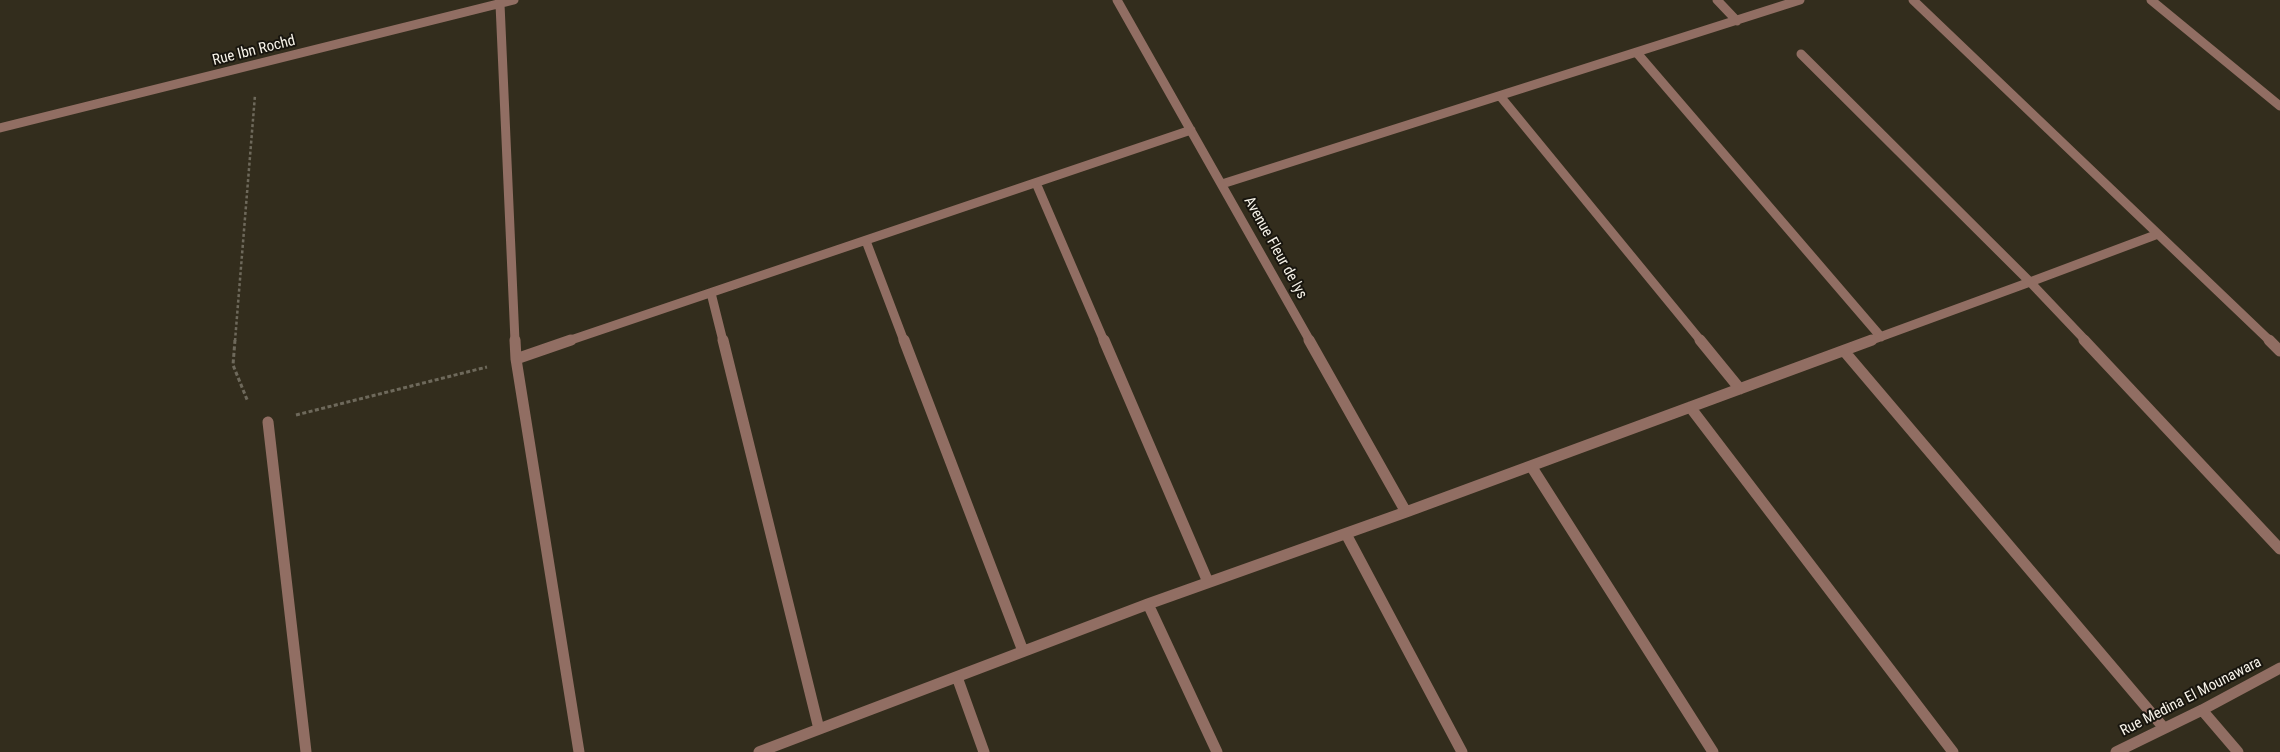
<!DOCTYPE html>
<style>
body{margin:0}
canvas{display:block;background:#332d1d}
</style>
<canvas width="2280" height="752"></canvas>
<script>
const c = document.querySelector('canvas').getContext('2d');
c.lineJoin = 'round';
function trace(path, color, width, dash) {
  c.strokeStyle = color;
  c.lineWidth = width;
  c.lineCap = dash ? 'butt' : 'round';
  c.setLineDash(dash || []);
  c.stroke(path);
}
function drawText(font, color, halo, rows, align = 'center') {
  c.font = font + ' "Roboto Condensed",sans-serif';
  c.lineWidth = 4;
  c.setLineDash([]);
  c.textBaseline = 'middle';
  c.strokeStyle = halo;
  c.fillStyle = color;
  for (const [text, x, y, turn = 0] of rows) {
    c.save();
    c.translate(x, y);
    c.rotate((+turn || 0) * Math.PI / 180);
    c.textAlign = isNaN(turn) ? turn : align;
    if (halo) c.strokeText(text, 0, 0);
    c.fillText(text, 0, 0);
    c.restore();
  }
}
trace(new Path2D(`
 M235,341L255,95`), '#6e695b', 2.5, [3, 2.5]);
trace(new Path2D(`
 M235,340L233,365L248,402
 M296,415L487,367`), '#6e695b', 3, [4, 2.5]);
trace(new Path2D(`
 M1117,0L1310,341
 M1717,0L1737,21
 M1913,0L2270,341
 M2151,0L2280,106
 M500,4L515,341
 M1637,53L1881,337
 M1801,54L2030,282L1869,341
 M1500,96L1701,341
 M0,128L514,0
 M1036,183L1104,341
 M1222,184L1800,0
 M866,241L904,341
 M711,293L723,341
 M568,341L1191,130
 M2086,341L2030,282L2158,234`), '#916e63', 9);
trace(new Path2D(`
 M515,340L516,359L579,752
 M723,340L819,729
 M904,340L1023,651
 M1104,340L1208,582
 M1309,340L1406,512
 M1700,340L1740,389
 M2084,340L2280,549
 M2269,340L2280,351
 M1844,351L2164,728
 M516,359L571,340
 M1690,407L1953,752
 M268,422L306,752
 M1531,466L1713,752
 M1346,534L1462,752
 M1148,604L1217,752
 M957,677L984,752
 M2202,710L2238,752
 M759,752L1148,604L1406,512L1872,340
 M2116,752L2202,710L2280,668`), '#916e63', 11);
drawText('15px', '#f7f3e9', '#18150e', [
 ["Rue Ibn Rochd",254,51,-14],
 ["Avenue Fleur de lys",1275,248,61],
 ["Rue Medina El Mounawara",2191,697,-27]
]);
</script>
